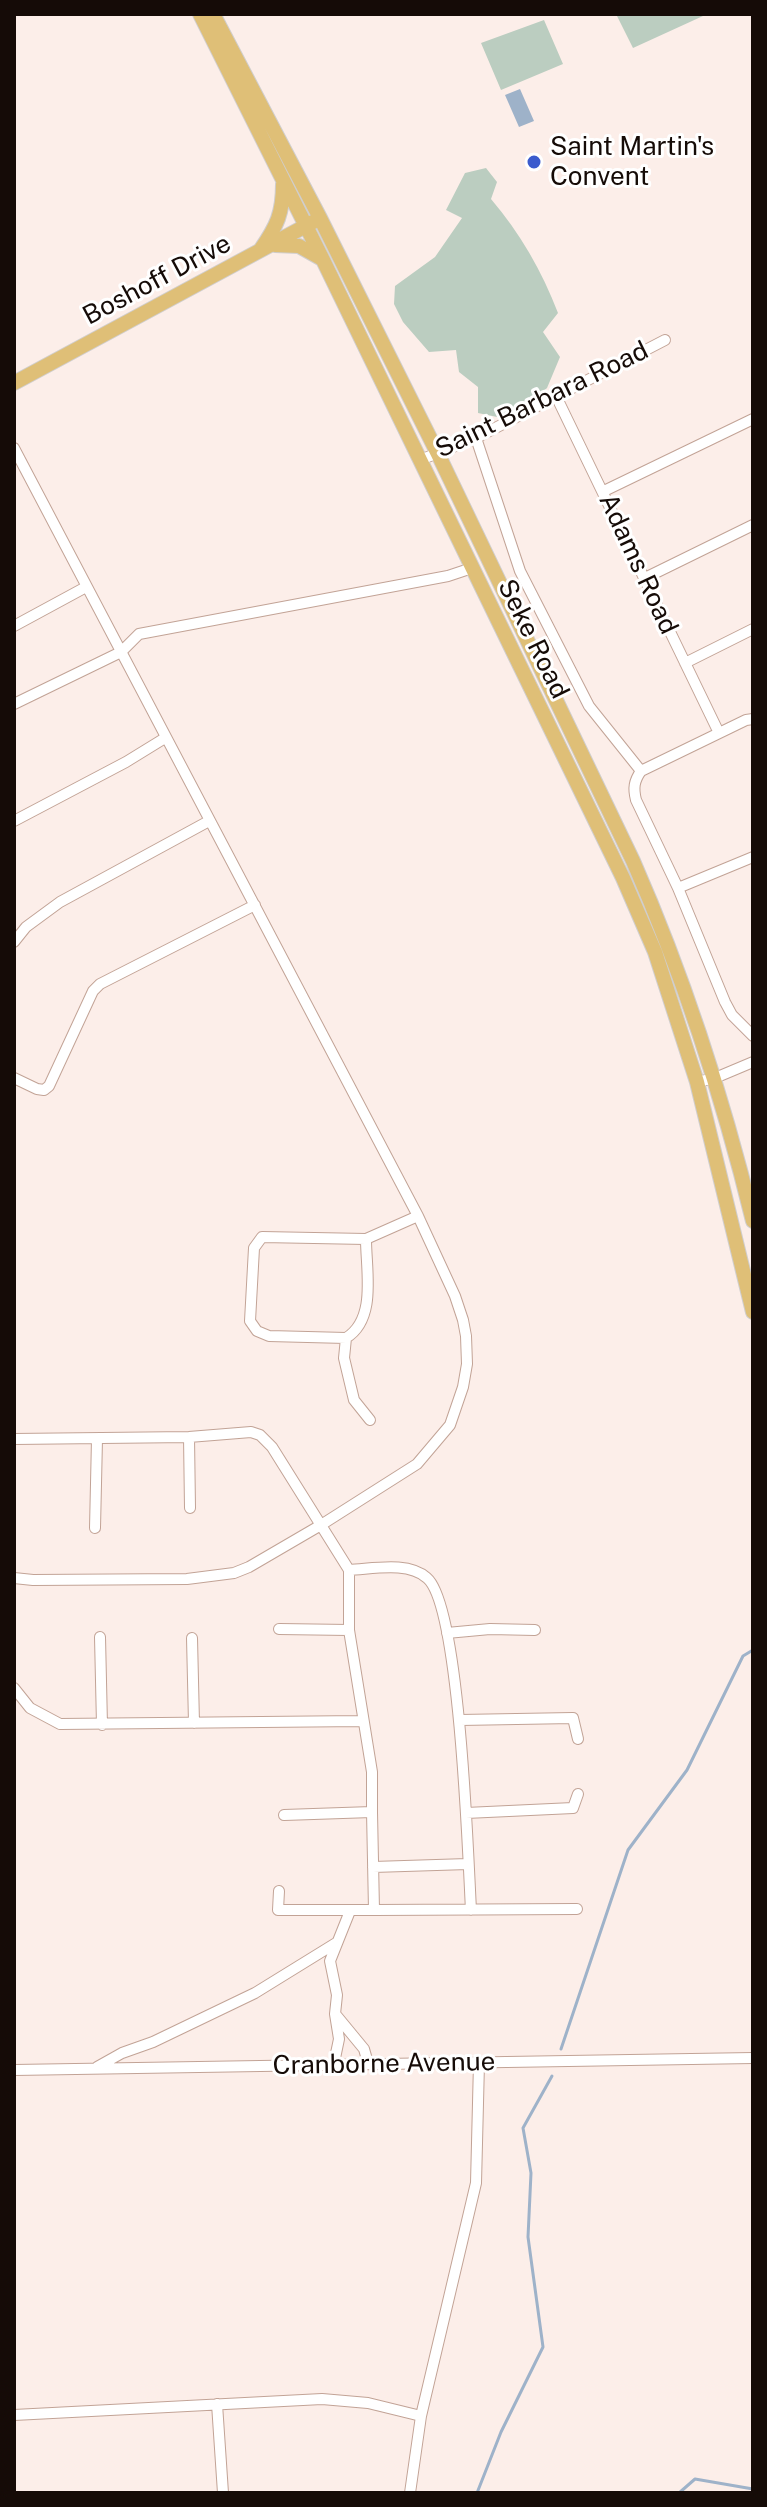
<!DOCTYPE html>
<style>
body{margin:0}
#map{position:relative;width:767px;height:2507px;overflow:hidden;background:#fceee9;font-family:"Public Sans",sans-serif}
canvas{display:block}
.frame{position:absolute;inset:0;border:16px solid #150b07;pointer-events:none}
</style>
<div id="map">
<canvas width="767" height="2507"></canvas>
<div class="frame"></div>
</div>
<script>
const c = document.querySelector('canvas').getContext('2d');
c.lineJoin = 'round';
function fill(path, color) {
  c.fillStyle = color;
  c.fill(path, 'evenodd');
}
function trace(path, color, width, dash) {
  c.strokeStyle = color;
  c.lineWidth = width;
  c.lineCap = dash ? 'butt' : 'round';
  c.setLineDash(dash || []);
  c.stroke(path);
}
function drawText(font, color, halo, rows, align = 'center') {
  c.font = font + ' "Public Sans",sans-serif';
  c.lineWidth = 6;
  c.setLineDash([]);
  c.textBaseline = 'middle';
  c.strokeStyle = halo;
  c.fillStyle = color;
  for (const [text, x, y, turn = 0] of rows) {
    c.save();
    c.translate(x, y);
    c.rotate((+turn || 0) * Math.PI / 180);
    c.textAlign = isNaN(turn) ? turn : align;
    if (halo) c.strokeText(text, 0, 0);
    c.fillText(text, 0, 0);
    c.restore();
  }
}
fill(new Path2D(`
 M616,14H702L703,16L633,48Z
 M544,20L563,64L501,90L481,43Z
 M486,168L497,182L491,199C520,233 542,271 558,313L543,332L560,357L547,388L533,400L502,418L478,413V387L459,372L456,350L429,352L403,322L394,304L395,286L435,257L462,218L446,210L465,173Z`), '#bbcdc0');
fill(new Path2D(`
 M520,89L534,121L519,127L505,95Z`), '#9eb2c9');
trace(new Path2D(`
 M561,2049L628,1850L687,1770L743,1656L753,1650
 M477,2493L501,2432L543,2347L528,2237L531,2173L523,2128L552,2076
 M679,2493L695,2479L753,2489`), '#9eb2c9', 3);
const minor = new Path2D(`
 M556,396L719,733
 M476,438L520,571L589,706L641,771C634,781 633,788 636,800L678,888L725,1002L732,1015L753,1036
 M14,448L418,1216L455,1296L463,1320L466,1336L467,1364L463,1387L450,1425L417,1464L321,1525L249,1567L234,1573L187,1579L33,1580L14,1578
 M420,460L476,438L665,340
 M604,491L753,419
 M645,578L753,525
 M14,626L86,587
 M685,663L753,629
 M14,704L121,652L139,634L448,576L472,568
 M641,771L746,720L753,719
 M14,821L126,762L165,738
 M678,888L753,857
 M14,942L26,927L60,902L209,821
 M14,1078L37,1089L44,1090L49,1086L93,991L100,984L255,905
 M697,1082L715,1078L753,1062
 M366,1239C366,1271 377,1319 346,1338L269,1336L257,1331L250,1321L254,1248L262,1237L366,1239L418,1216
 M346,1338L344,1358L354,1400L370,1420
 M189,1437L190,1508
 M14,1439L189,1437L251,1432L260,1435L272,1447L349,1570V1630L372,1772V1812L284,1815
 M95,1528L97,1439
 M349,1570C373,1569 408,1561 427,1578C460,1606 468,1856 471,1910
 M279,1629L349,1630
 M447,1633L490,1629L535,1630
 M100,1637L102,1725
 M192,1638L194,1723
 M14,1688L30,1708L60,1724L362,1721
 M460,1720L573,1718L578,1739
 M466,1813L573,1808L578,1794
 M373,1867L468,1864
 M279,1891L278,1910H374L372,1812
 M374,1910L577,1909
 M336,2015L364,2049L368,2063
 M334,2063L339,2039L335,2014L337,1995L330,1961L350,1911
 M97,2067L122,2053L153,2042L255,1993L336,1943
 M14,2070L753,2058
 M217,2404L223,2493
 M14,2415L322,2399L368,2403L421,2416
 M410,2493L421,2416L476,2183L479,2063`);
const major = new Path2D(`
 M200,14L323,260L623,878L655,952L697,1082L753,1312
 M213,14L320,218L438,454L633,861C684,977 723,1098 753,1221
 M275,245L299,246L322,259
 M261,249C277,226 283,213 283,184
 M14,383L313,222`);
trace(minor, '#c2a396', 12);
trace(major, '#d0cecd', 16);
trace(minor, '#fff', 10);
trace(major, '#dfbf77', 14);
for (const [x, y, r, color] of [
 [534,162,8,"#3b5bcd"]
]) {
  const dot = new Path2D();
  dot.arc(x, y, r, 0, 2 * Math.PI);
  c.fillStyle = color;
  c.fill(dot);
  trace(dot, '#fff', 3);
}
drawText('26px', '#150b07', '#fff', [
 ["Saint Martin's",550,147],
 ["Convent",550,177]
], 'left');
drawText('26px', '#150b07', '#fff', [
 ["Boshoff Drive",157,280,-28],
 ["Saint Barbara Road",542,400,-26],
 ["Adams Road",638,564,65],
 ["Seke Road",533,639,64],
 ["Cranborne Avenue",384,2064,-1]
]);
</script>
